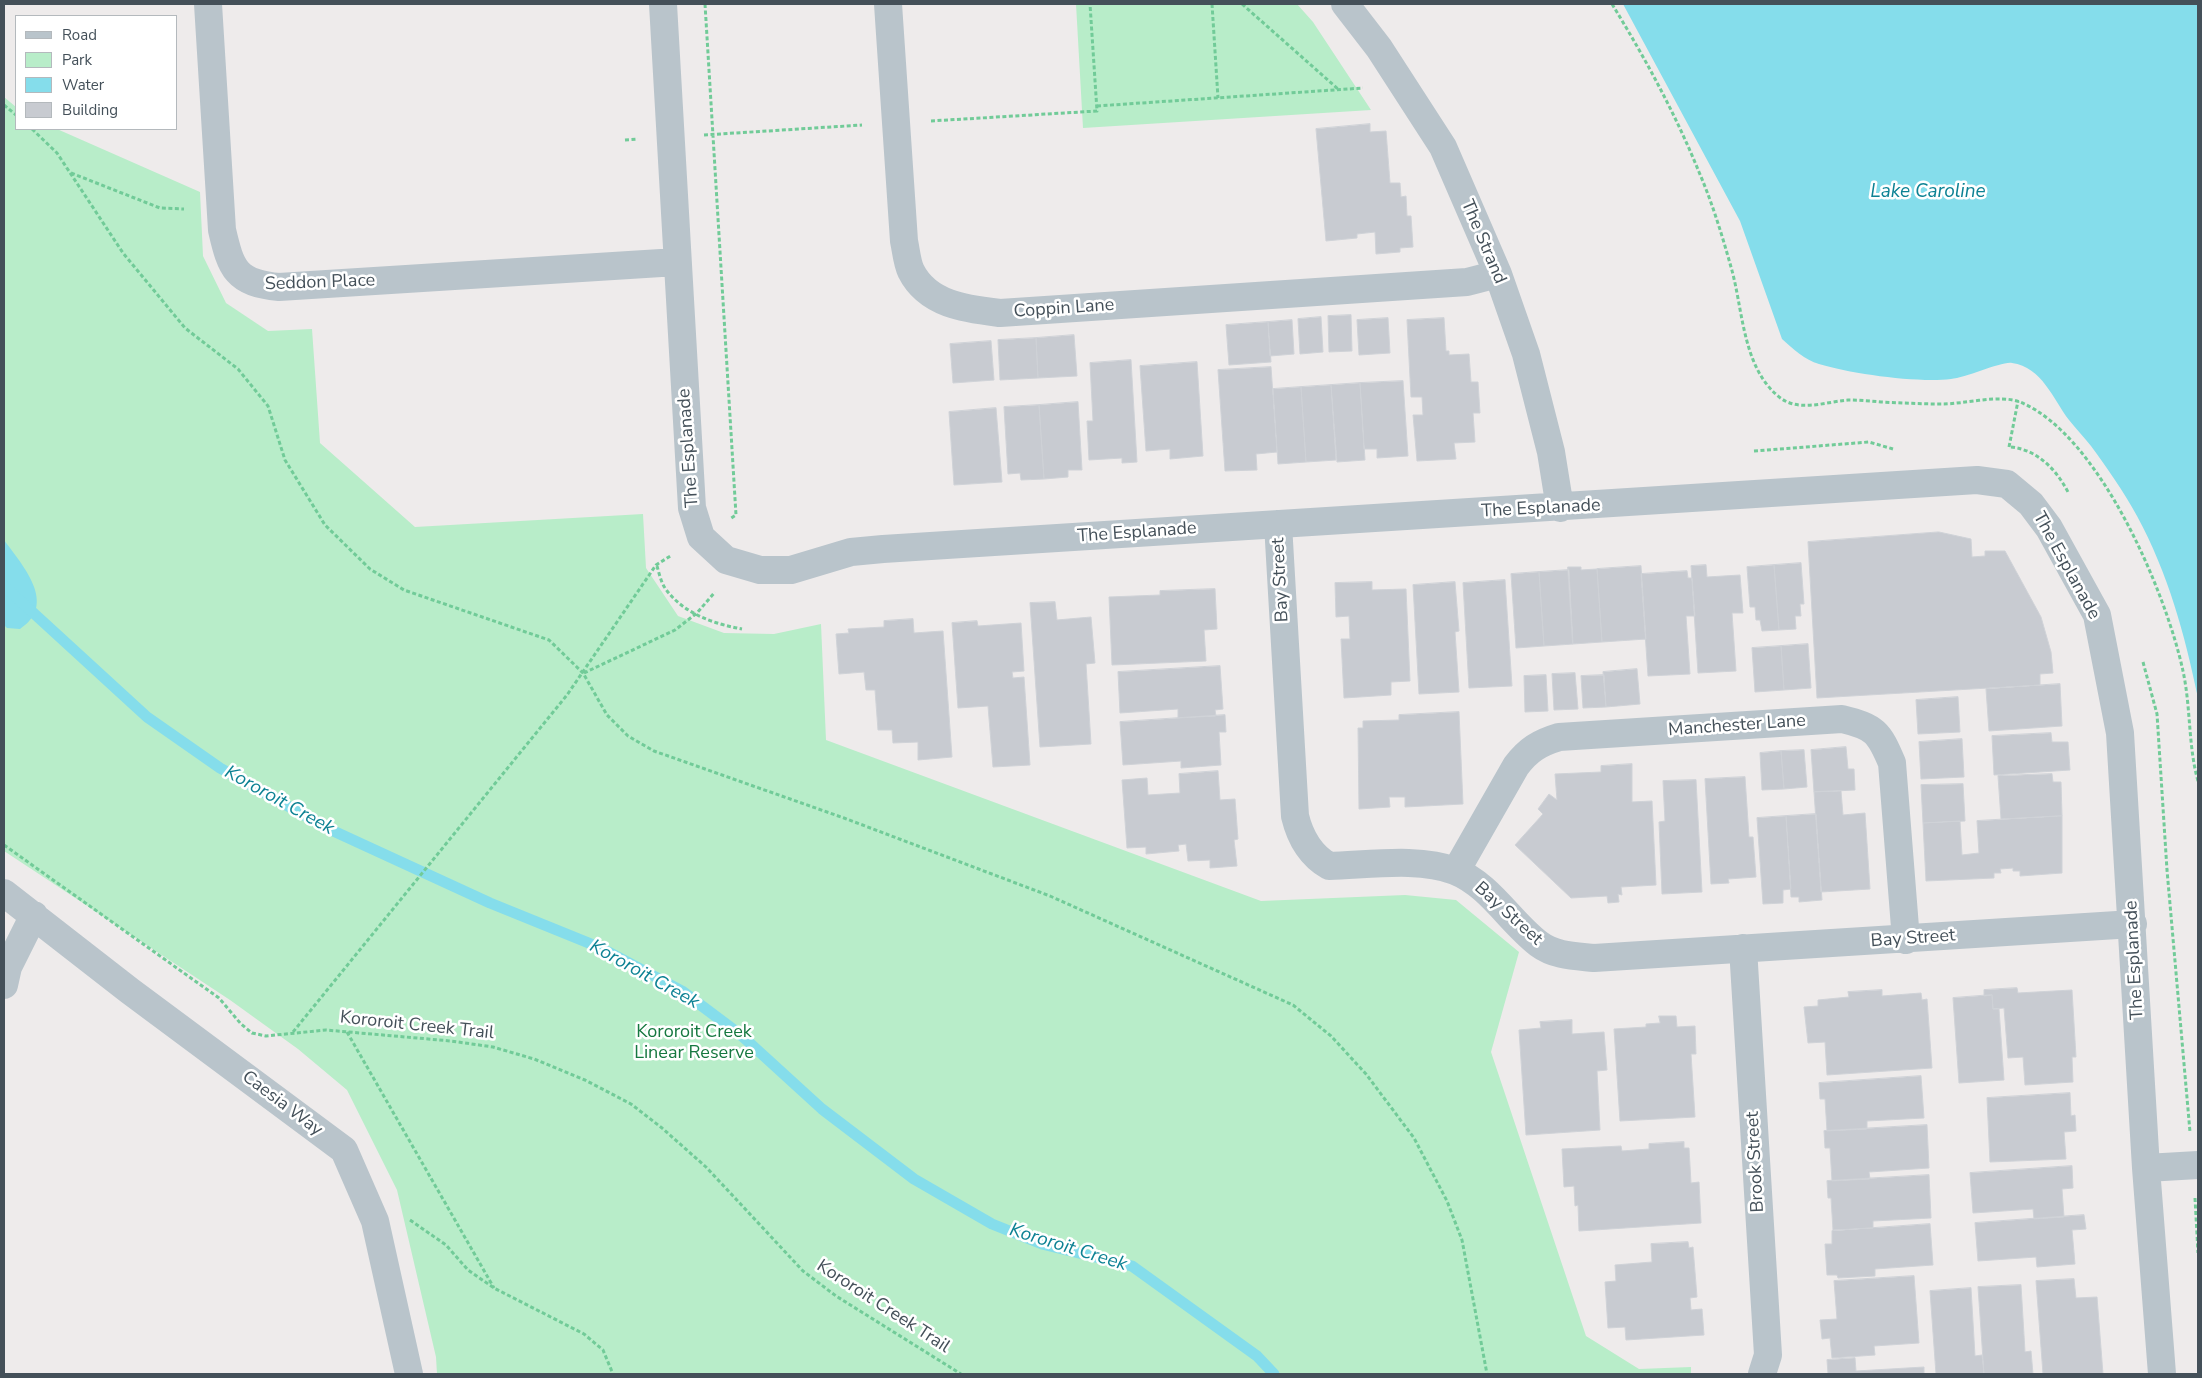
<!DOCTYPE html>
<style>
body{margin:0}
#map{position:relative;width:2202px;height:1378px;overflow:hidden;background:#eeebeb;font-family:"Nunito Sans",sans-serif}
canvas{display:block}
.frame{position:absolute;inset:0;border:5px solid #445059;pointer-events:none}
.legend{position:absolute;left:15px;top:15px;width:162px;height:115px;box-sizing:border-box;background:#fff;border:1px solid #b4b9bd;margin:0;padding:6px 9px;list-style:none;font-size:15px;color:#445059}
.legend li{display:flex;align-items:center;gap:10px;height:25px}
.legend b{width:25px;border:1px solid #b4b9bd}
</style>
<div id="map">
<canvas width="2202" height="1378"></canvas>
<div class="frame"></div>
<ul class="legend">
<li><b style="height:6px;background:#b9c4cb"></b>Road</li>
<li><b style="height:14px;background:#b8edc9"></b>Park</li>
<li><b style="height:14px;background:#85ddeb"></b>Water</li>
<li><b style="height:14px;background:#c8cbd1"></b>Building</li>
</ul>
</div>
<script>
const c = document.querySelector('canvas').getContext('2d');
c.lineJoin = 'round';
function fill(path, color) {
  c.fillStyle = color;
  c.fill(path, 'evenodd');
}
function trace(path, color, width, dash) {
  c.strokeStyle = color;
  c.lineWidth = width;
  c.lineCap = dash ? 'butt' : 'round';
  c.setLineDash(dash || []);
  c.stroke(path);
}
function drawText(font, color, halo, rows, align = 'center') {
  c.font = font + ' "Nunito Sans",sans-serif';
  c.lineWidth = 5;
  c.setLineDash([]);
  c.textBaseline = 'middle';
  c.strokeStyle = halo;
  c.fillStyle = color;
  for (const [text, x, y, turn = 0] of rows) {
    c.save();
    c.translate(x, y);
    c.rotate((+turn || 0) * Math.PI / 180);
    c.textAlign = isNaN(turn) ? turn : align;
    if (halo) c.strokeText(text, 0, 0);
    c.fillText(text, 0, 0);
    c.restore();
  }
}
fill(new Path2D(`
 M1076,4H1297L1313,22L1371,110L1083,128Z
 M4,97L16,107V129H57L200,192L203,256L226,303L268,331L312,329L320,443L415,527L643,514L646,568L678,616L724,633L774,634L821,624L826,740L1261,901L1405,895L1456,900L1519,952L1491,1052L1586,1336L1639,1369L1691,1367V1374H437L436,1357L397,1190L347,1090L298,1049L230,1000L4,851Z`), '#b8edc9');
fill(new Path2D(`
 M1623,4H2198V698C2185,635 2168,573 2137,516C2124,492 2107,468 2091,446C2084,437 2076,429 2069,420C2053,399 2042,367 2012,363C2002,361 1966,378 1951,379C1917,383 1852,374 1819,364C1805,360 1793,349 1782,339L1740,221Z
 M4,540C23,566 58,604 20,629L7,628L4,625Z`), '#85ddeb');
trace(new Path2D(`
 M4,586L147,717L220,768L329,829L490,903L601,948L682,991L742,1036L822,1109L914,1179L992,1224L1042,1244L1132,1266L1257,1356L1274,1374`), '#85ddeb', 11);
const building = new Path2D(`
 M1370,124V132L1386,131L1390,183H1400L1401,197L1406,196L1407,216H1411L1413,247L1400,248V252L1376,254L1375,232L1357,234V238L1326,241L1316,129Z
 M1351,315L1352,351L1329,352L1328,316Z
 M1321,317L1323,352L1300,354L1298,319Z
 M1388,318L1390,353L1359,355L1357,320Z
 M1444,318L1446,351H1449V355L1469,354L1471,382H1478L1480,413H1473L1475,442L1454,443L1456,459L1417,461L1413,415H1423L1422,397H1411L1407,320Z
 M1292,320L1294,354L1270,356L1268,322Z
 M1268,322L1271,362L1229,365L1226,325Z
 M1074,335L1077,376L1038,378L1036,338Z
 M1036,338L1038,378L1000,380L998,340Z
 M991,341L994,380L953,383L950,344Z
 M1131,360L1137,462L1122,463V458L1089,460L1087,421H1093L1090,363Z
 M1197,362L1203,456L1170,459V449L1146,451L1140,366Z
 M1271,367L1277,452L1256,454L1257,470L1225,471L1218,370Z
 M1403,381L1408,456L1377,458V449H1364L1360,383Z
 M1360,383L1365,460L1337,462L1331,385Z
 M1331,385L1336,460L1306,462L1301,387Z
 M1301,387L1306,462L1278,464L1273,389Z
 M1078,402L1082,470H1068V477L1044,479L1039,405Z
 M1039,405L1044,479L1021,480L1020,473L1008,474L1004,407Z
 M996,408L1002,482L954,485L949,412Z
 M1939,532L1971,539L1972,557L1985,556V551H2005L2041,617L2051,652L2053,673L2040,674V685L1817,698L1808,542Z
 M1801,563L1804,604H1800L1801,616H1795L1796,629L1779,630L1774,565Z
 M1706,565L1707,577L1740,575L1743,613H1732L1736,671L1698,673L1691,566Z
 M1774,565L1779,630L1762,631L1760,620H1756L1755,607H1750L1747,567Z
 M1641,566L1646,639L1602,642L1597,569Z
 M1568,567H1581V570L1597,569L1602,642L1573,644Z
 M1569,570L1573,644L1544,646L1539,572Z
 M1687,571L1688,578H1692L1695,616H1686L1690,674L1648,676L1641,574Z
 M1539,572L1544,646L1516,648L1511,574Z
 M1505,580L1512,686L1469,688L1463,583Z
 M1372,582V590L1406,589L1410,681L1391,682V695L1344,698L1341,639H1350L1349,616L1336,617L1335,583Z
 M1455,582L1459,631L1455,632L1459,692L1419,694L1413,585Z
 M1215,589L1217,629L1204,630L1206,661L1112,665L1109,597L1160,595V591Z
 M1055,602L1057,620L1091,617L1095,663L1086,664L1091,744L1040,747L1030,603Z
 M913,619L914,633L943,631L952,757L918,760V742L893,743L892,730H878L875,690H866L864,672L839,674L836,634L849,633L848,629L884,627V621Z
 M977,621L978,626L1021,623L1024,671L1012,672L1013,678L1024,677L1030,765L993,767L988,706L958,708L952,623Z
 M1808,644L1811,688L1784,690L1781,646Z
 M1781,646L1784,690L1755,692L1752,648Z
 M1220,666L1223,709L1215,710L1216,716L1178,718V709L1120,713L1118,672Z
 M1637,669L1640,704L1606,707L1603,672Z
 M1575,673L1578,709L1554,710L1552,674Z
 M1546,675L1548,711L1525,712L1524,676Z
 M1604,675L1606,707L1583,708L1581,676Z
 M2060,684L2062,726L1989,731L1986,689Z
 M1958,697L1960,732L1918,734L1916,700Z
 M1459,712L1463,804L1405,807V797H1389L1390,807L1359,809L1358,728H1363V721L1399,720V715Z
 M1225,715L1226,732H1219L1221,765L1181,768V761L1123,765L1120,722Z
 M2051,733L2052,742H2068L2070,770L1994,775L1992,736Z
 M1962,739L1964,777L1921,779L1919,742Z
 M1846,747L1848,769H1854L1855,790L1814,792L1811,750Z
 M1804,750L1807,787L1784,789L1781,751Z
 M1781,751L1784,789L1762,790L1760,753Z
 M1632,764V802L1652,801L1656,885L1621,887L1622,895L1618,894L1619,902L1608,903L1607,896L1571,898L1515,845L1543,814L1538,809L1549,794L1557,800L1555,774L1601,772V766Z
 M1218,771L1220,800L1235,799L1238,839L1234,840L1237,866L1210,868V860L1188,861L1186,844L1178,845L1179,851L1146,854V847L1127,848L1122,780L1147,778L1148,795L1180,793L1179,774Z
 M2052,774L2053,782H2061L2062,816L2001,819L1998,776Z
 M1745,777L1749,837H1753L1756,877L1728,879L1729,883L1711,884L1705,779Z
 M1696,780L1702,892L1662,894L1659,822L1665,821L1663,781Z
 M1963,784L1965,821L1923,823L1921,785Z
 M1841,791L1843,815L1865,813L1870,889L1821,892L1814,792Z
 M1816,814L1822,900L1799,902V897H1791L1786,816Z
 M1786,816L1791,889L1783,890V903L1763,904L1757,818Z
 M2062,816V873L2020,876V871H2013V868L2000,869L2001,873H1994V878L1926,881L1923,823L1960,821L1962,855L1979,853L1977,821Z
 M2017,988L2018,993L2072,990L2076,1057H2072L2073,1082L2025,1085L2023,1057L2008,1058L2004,1008L1993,1009L1992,995L1984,996V990Z
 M1882,990V996L1921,993L1922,1000L1927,999L1932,1068L1827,1075L1825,1042L1808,1043L1804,1007L1818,1006V1000L1849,997L1848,992Z
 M1992,995L1993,1009H1999L2004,1080L1959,1083L1953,998Z
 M1659,1016H1676L1677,1027L1695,1026L1696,1054H1691L1695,1117L1620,1121L1614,1029L1646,1027V1024L1660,1023Z
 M1572,1020V1034L1604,1032L1607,1070L1597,1071L1600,1130L1526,1135L1519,1030L1541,1028L1540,1022Z
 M1921,1076L1924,1118L1867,1121V1129L1827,1131L1825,1099H1820L1819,1083Z
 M2070,1093L2071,1116L2075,1115L2076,1131L2064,1132L2066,1159L1990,1162L1987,1098Z
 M1927,1125L1929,1168L1869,1172L1870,1179L1832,1181L1830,1148H1825L1824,1131Z
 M1684,1142V1148H1689L1691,1183L1699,1182L1701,1223L1579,1231L1578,1205L1575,1206L1574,1186L1564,1187L1562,1149L1621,1146L1622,1151L1649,1149V1144Z
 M2072,1166L2073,1188L2062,1189L2064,1217L2034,1219L2033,1209L1973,1213L1970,1173Z
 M1929,1175L1931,1218L1873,1221V1228L1833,1230L1831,1198H1828L1827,1181Z
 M2084,1215L2086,1229L2072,1230L2075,1264L2037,1267L2036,1257L1978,1261L1975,1223Z
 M1930,1224L1933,1265L1875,1269V1276L1838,1278L1837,1275H1827L1825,1244H1832V1231Z
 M1688,1242L1689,1248L1693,1247L1697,1297L1690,1298L1691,1310L1702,1309L1704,1335L1626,1340L1625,1327L1608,1328L1605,1282L1616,1281L1615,1265L1652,1262L1651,1244Z
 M1914,1276L1919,1343L1874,1346L1875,1355L1832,1358L1830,1338L1822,1339L1820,1320L1837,1319L1834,1281Z
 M2074,1279L2076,1298L2097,1297L2103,1374H2043L2036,1281Z
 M2021,1285L2025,1352L2031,1351L2033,1374H1984L1978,1287Z
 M1971,1288L1975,1356L1982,1355L1984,1374H1936L1930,1291Z
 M1855,1358L1856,1371L1924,1367V1374H1828L1827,1360Z`);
fill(building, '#c8cbd1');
trace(building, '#cfd2d7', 1);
trace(new Path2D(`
 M705,4L736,515L730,519
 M1212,4L1218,98
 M1242,4L1338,89
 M1612,4C1645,58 1675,113 1699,172C1712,202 1722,235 1731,267C1743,308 1742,366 1778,396C1797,413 1825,402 1848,400C1859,400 1870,401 1881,402C1902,403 1922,404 1943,404C1965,404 1999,394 2020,402C2099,434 2166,592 2183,671C2191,708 2188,746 2198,781
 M4,105L16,115
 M1097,106L1363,88
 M931,121L1097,111L1090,4
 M32,129L57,153L123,253L185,328L238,369L268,406L285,460L325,525L370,569L404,590L549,640L583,673L607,715L628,736L654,751L844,818L1050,896L1293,1005L1331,1036L1366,1074L1414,1138L1447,1201L1462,1240L1487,1374
 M704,135L862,125
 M625,140L638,139
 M71,173L160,208L184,209
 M2009,447L2018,401
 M2011,447C2038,450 2057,470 2069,494
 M1754,451L1869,442L1893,449
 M657,566C659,573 661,582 665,588C682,613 714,624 742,629
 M2143,662L2157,714L2167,870L2190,1132
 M584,673L675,630L697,613L715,592
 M4,845L219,998L241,1024L252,1033L266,1036L326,1030L451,1041L493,1047L534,1059L585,1080L631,1104L662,1128L706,1167L803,1271L836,1296L961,1374
 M293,1032L567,695L656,565L672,555
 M347,1032L494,1288
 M2195,1198L2198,1253
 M410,1220L446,1245L468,1270L494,1288L584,1334L603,1350L613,1374`), '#71cb98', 3, [4, 2.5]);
trace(new Path2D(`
 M208,4L222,230C231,269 236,283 279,287L677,262
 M663,4L692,508L701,537L726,560L760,570H791L851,552L883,549L1977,480L2007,484L2031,504L2049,528L2097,615L2120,733L2146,1168L2162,1374
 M888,4L904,241C906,250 907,263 911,271C928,305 967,309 1000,313L1467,282L1498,274
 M1345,4L1379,48L1443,147L1498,274L1526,354L1551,452L1560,508
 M1278,524L1295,816C1300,837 1310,855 1329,866C1368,865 1420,857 1455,871C1490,885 1510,922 1539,944C1555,956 1575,956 1594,958L2133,924
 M1456,871L1516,766C1528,750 1539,743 1559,737L1842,719C1875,727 1879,732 1892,763L1906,940
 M4,893L130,991L344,1150L375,1221L409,1374
 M1743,948L1768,1355L1762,1374
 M4,985L8,967L34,915
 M2146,1168L2198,1165`), '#b9c4cb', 28);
drawText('18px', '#445059', '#fff', [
 ["The Strand",1483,242,67],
 ["Seddon Place",320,283,-2],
 ["Coppin Lane",1064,309,-4],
 ["The Esplanade",689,448,-94],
 ["The Esplanade",1541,509,-3],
 ["The Esplanade",1137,533,-4],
 ["The Esplanade",2066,566,61],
 ["Bay Street",1281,580,-93],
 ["Manchester Lane",1737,726,-4],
 ["Bay Street",1508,914,42],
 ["Bay Street",1913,939,-4],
 ["The Esplanade",2135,960,-93],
 ["Kororoit Creek Trail",417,1026,6],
 ["Caesia Way",282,1104,37],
 ["Brook Street",1756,1162,-93],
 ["Kororoit Creek Trail",883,1307,33]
]);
drawText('18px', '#167840', '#fff', [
 ["Kororoit Creek",694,1033],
 ["Linear Reserve",694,1054]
]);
drawText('italic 19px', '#0d8294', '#fff', [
 ["Lake Caroline",1928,192],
 ["Kororoit Creek",279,801,29],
 ["Kororoit Creek",644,975,29],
 ["Kororoit Creek",1068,1248,17]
]);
</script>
